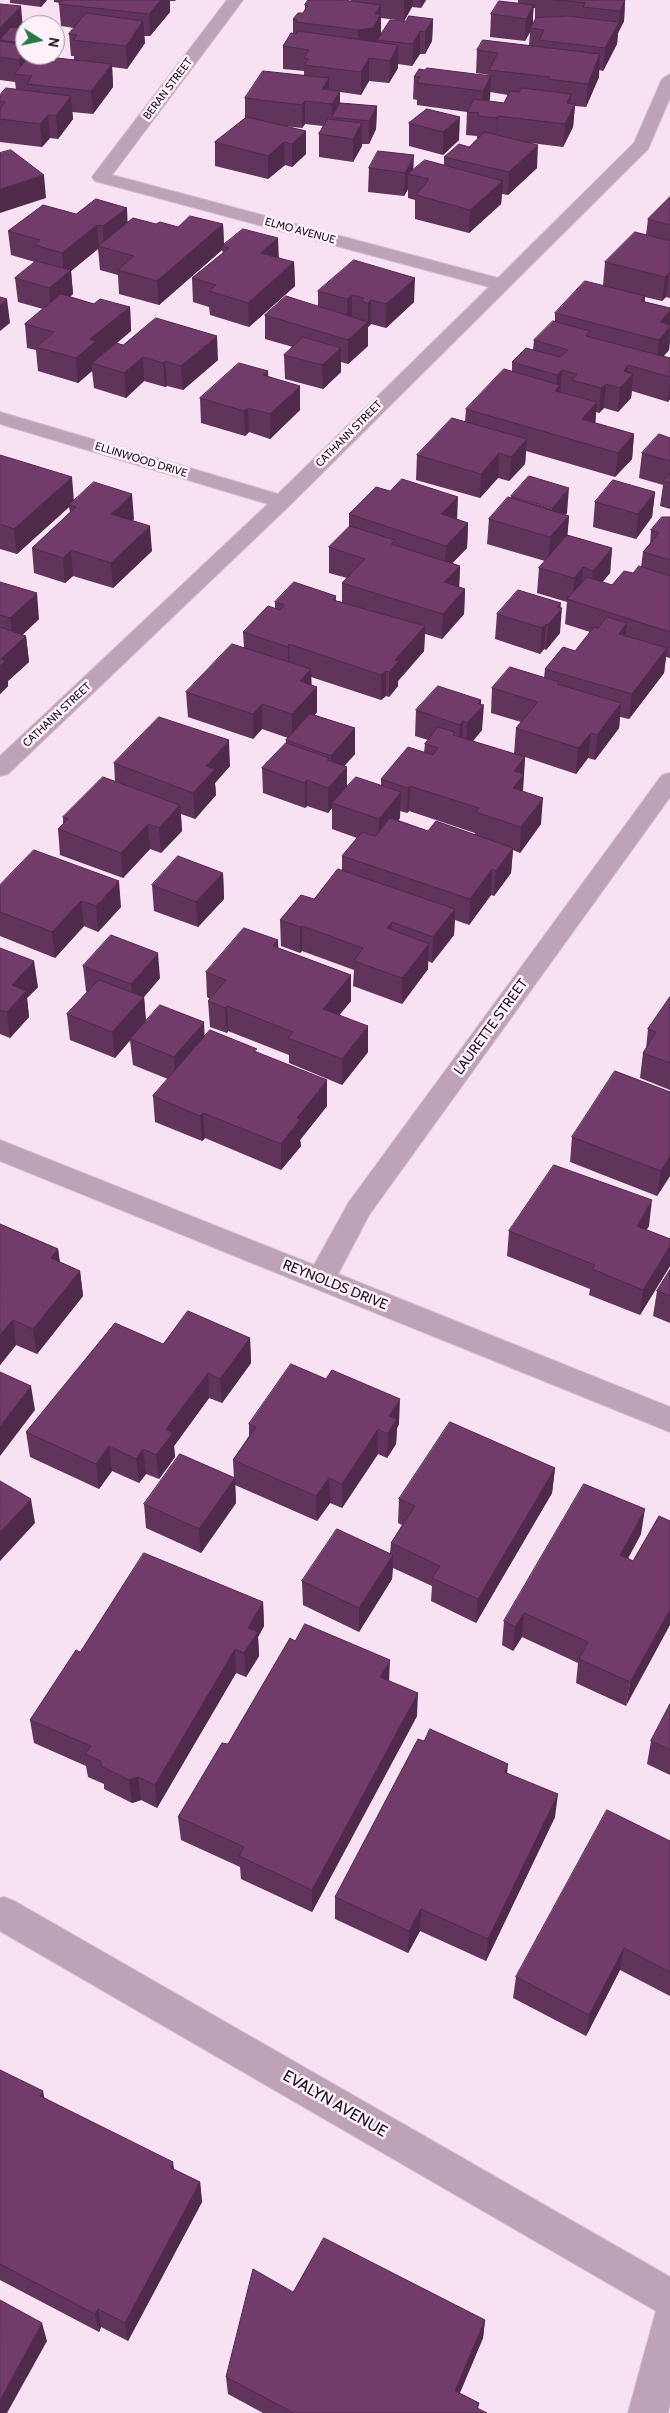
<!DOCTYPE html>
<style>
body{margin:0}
#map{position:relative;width:670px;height:2413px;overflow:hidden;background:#f7e1f3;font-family:Cabin,sans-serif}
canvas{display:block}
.north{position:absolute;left:15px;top:15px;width:50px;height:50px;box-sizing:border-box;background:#fff1fc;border:1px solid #a498a2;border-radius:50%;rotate:100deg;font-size:14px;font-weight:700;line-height:20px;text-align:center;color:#1b131a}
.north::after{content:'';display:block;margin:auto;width:18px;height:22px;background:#2a7644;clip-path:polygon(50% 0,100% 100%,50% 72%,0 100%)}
</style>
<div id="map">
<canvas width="670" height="2413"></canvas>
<div class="north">N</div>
</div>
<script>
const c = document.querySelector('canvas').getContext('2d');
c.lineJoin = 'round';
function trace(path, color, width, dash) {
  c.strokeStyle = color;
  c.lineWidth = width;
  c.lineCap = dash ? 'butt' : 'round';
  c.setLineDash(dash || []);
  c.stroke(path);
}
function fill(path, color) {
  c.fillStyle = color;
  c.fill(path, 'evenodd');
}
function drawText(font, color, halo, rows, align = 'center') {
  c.font = font + ' Cabin,sans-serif';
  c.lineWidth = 5;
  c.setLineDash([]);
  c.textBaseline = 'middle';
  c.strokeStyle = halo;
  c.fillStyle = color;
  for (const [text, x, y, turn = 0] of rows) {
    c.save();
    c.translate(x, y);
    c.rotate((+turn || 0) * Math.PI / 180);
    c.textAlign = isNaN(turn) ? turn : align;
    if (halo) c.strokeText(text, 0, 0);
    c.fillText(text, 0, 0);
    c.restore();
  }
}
const minor = new Path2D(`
 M227,0H243L112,175L498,278L634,143L662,79L670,74V98L648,149L289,506L8,774L0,776V756L268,504L0,424V412L278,494L489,287L95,181L92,177L95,173Z
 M670,773V797L369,1215L338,1274L670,1407V1432L0,1161V1140L314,1265L349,1202L662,775Z
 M4,1897L16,1902L670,2277V2403L668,2413H628L656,2311L0,1931V1898Z`);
trace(minor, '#d4c0d0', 2);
fill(minor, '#bda2b8');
fill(new Path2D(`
 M10,0H47L41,7L10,3Z
 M54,0H176L175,1H170V12L150,36H144L145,43L127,69L112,67L113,87L93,114L72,112L73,119L58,139L50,138L42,147L0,142V95L16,89L15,82L0,80V4L23,28L25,29V55H44L40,60L54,62L74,60V56H71L69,34L74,28L61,26L59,4L60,3L54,2Z
 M351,0H426L421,8L412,7L404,21L381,18V33L406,21L433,19L432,41L425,54H420L412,66L398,64V68L389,83L369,81L361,95L340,92V103L377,106L376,129L369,144H362V146L353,162L319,157V134L323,126L305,124L302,128L284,126L306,131V154L292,167L285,165L268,179L215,166V142L245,118V98L304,75V71L283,69V46L293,34V19L303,13L305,10V5L351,1Z
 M518,0H625L624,21L618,33L617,44L603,71L599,70V77L586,107L575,106L573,127L563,147L531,143L537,168L508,195L502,194L501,204L469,233L415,219V200L408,198V189L404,196L368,192L369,168L414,170L444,165V157L469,147L477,139V136L466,135L467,112L417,105V100L413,99L414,77L489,76V75L476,73L477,50L529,45L530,32L525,41L490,37L491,14L518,3ZM533,8H535V20L533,23ZM490,92L508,95L504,103L489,101L490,99Z
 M427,109L459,140L443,155L409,146V123Z
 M670,197V298L666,297L662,301L645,297V302L670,308V342L669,350L663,356L670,358V399L668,402L632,391L631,398L618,412L604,408L599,413L596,412L595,423L634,434L632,459L615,477L526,451L525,464L509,481L498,478L480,498L416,480L417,455L465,422L466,409L512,371V362L533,350L534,340L555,321V313L603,286L605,262L646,235L648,219Z
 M127,208V222L178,227L223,224L224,244L294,262L295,286L249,327L210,315L209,307L193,302L192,278L223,253L222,250L159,305L119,294L118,275L100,270L98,249L71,271L73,294L70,297L94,304L130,307L131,331L117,343L123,345L218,360L183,390L167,386L165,387L144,381L126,398L94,388L92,371L78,383L38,371L36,350L27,348L25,324L43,309L18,302L15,278L35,262L11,255L8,231L76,214Z
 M318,291L414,302L386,328L371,324L368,327V346L348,364L341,362V372L323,389L285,379L284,355L293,347L265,339V315L318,306Z
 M268,377L300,410L270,439L249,432L245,436L201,423L200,398Z
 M670,438V509L660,506L663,485L639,478L642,453Z
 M0,456L74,500L134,519L132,521L152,551L113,588L73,576L65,583L34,573L32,548L70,512L69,507L17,554L0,549Z
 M655,492L652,517L636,539L593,527L595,502Z
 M511,496L567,513L565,515L569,516L567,535L612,548L610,573L602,582L612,585L633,573L641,567L643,552L650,544L651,530L670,517V658L666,657L664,673L629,719L620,717L619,728L595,760L588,758L576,774L525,757L523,792L541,824L520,853L513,850L511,873L494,896L491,895L469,925L455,920L454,935L432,963L428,961V969L402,1004L353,986L354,970L302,951L300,953L281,946L280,920L314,899L342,871V856L357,838L332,829V808L328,813L307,806L305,808L263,793L262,768L286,743V740L288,738L262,729L253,739L188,717L186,692L244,647L243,632L275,608V602L336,596V601L342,602V583L347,578L329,573V547L349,527V514L457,519L468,523L467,548L452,563L460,566L459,587L465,589L464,614L442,639L425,634L424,651L398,681V686L389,697L386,696L381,700L311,677V685L317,687V712L315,715L355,728V754L344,766L347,787L381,785V779L424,752L425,744L428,740L415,736L416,710L481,700L482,730L473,741L514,754L516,728L521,722L491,713L492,688L544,678L545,669L575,651L590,632L565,624L567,602L537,593L539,568L545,561L487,544L489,519L511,498ZM400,811L407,813L409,811L475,833V835L428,831L398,820L400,818Z
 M0,582L39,619L22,635L26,636L29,662L8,681V686L0,694Z
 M560,608V633L546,650L544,649L540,654L495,639L497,614Z
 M114,763L230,766L215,783L216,795L195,819L181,814L182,831L161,853L150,849L123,878L60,855L58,829L63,824V817L115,782Z
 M223,873L224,899L198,927L154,911L152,885Z
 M0,885L121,907L98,932L84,926L55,958L0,936Z
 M278,940V948L351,975V1001L339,1015L368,1052L342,1085L289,1063V1055L228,1031L227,1033L210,1027L208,1001L210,999L207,997L206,972Z
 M0,948L38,987L27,998L29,1017L10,1038L0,1034Z
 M83,966L160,978L144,997L146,1022L205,1036L257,1052L327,1106L300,1140L301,1146L281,1170L205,1138L202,1141L155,1122L153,1096L168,1079L133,1065L130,1040L115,1058L70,1040L67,1014L87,992L86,991Z
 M670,997V1090L640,1078L643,1053L646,1049L648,1029Z
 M670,1092V1176L657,1196L570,1162L572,1137Z
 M0,1224L58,1249L60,1262L80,1271L83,1296L37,1354L16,1345L0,1365Z
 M649,1226L646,1230L670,1239V1266L640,1315L589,1295L590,1289L507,1256L509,1231Z
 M670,1270V1323L653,1316L657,1291Z
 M250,1338L251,1363L222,1403L209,1398L174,1446L175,1457L159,1479L146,1474L139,1483L112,1471L99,1489L30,1457L26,1432L163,1344Z
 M249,1424H399L397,1428L396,1444L387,1458L378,1454L342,1508L330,1503L317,1521L235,1485L236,1503L201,1553L146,1528L144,1504L234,1478L233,1460L249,1436Z
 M555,1468L552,1493L476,1623L431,1601L432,1586L393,1568L392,1579L359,1632L303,1605L302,1581L390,1553L391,1543L402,1525L398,1523L399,1499Z
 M659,1516L626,1706L576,1683L578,1663L522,1637L513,1651L502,1645L504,1621L641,1534L628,1558L633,1561Z
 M263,1602L264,1626L258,1637L259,1656L246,1677L236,1673L157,1808L141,1800L132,1803L104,1789V1784L88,1777L86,1766L34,1743L30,1720L80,1652Z
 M389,1681L417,1716L312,1912L241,1879L240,1867L181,1840L178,1817L228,1744Z
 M670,1704V1775L647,1764L651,1741Z
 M507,1773L555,1817L486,1961L420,1931L408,1953L335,1919V1897Z
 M670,1841V1996L620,1970L586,2036L513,1998L516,1977Z
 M0,2070L45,2098L174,2169L200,2182L202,2202L128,2341L101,2327L99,2332L0,2280Z
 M293,2292L485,2320L483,2338L460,2393L479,2403L478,2409L487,2413H263L228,2394L226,2377Z`), '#61345b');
fill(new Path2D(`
 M40,0H47L41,7Z
 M161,0H170V12L150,36L149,14Z
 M404,0H413L412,7L404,21Z
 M421,0H426L421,8Z
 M625,0L624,21L618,33L617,44L603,71L605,48L619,22L620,11Z
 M381,5V37L377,40V43L358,52V30L375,14Z
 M534,5L532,27L530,28V32L525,41L526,19Z
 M21,6L23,29L0,40V28Z
 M433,19L432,41L425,54V32Z
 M143,21L145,43L127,69L126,46Z
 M420,31V54L412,66L413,44Z
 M398,45V68L389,83L390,61Z
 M25,52V55H31L33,68L20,75L19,60Z
 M600,54L599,77L586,107L588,84Z
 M32,55H44V56L33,67Z
 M369,58V81L361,95V72Z
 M112,64L113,87L93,114L91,91Z
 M491,76L490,99L482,114L483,91Z
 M329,78V100L322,89Z
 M340,91V114L332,117V127V104Z
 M571,94L570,114L575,104L573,127L563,147L567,103Z
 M71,96L73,119L58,139L56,116Z
 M305,101V124L302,128V105Z
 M377,106L376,129L369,144V121Z
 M48,115L50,138L42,147L40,124Z
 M498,116L496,139V141L497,118Z
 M460,117L459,140L443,155V132Z
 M362,123V146L353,162V139Z
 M306,131V154L292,167V144Z
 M284,142L285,165L268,179V156Z
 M538,145L537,168L508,195L509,172Z
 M414,155L413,176L408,174V189L404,196L405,173Z
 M44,175L46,198L0,213V189Z
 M503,181L501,204L469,233L470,210Z
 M127,208L128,231L104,248L103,226Z
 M223,224L224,247L222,246V250L159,305L157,281Z
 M97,225L99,248L71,271L73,294L51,311L49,288L64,276L62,253Z
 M278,238L279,262L260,253Z
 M294,262L295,286L249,327L248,303Z
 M669,273L666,297L662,301L665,277Z
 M415,278L414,302L386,328V304Z
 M352,295V319L347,323V299Z
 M7,299L10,323L0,331V305Z
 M371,300V324L368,327V303Z
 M130,307L131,331L92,363V371L78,383L76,358L90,339Z
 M670,311L669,350L657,364L660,322Z
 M368,322V346L348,364V340Z
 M217,336L218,360L183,390L181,366Z
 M341,348V372L323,389L322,365Z
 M143,357L144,381L126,398L124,373Z
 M165,361L167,386L165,387L163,363Z
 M628,365L627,381L633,374L631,398L618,412L620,388L624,371Z
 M562,370L560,395L555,391L556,389L557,375Z
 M268,371L269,395L263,375Z
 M670,380V399L668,402Z
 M606,384L604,408L599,413L601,388Z
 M300,386V410L270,439V414Z
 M597,402L595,427L582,419Z
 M248,408L249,432L245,436L244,411Z
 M634,434L632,459L615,477L618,453Z
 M527,439L525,464L509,481L511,457Z
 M499,453L498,478L480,498L481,474Z
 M72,477L74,502L69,505V507L17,554L14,529Z
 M569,488L567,513L550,533L552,508Z
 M655,492L652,517L636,539L638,514Z
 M132,494L134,519L113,539L111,514Z
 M458,497L457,521L441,514Z
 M569,516L567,541L548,562L550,537Z
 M468,523L467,548L445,571L446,546Z
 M150,526L152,551L113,588L111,563Z
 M612,548L610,573L591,596L593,571Z
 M71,550L73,576L65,583L63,558Z
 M460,566L459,591L444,582Z
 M583,567L581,592L573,601L574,578Z
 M465,589L464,614L442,639L443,614Z
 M37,593L39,619L13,644L10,618Z
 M561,603L560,611L562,608L560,633L546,650L548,625L557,607Z
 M627,623L624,649L619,634Z
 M546,624L544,649L540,654L542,628Z
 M425,626L424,651L398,681V686L389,697V672L395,660Z
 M26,636L29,662L8,681V686L0,694V666L1,659Z
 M289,644L290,670L288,672V647Z
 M667,648L664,673L629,719L632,694Z
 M311,669L312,693L317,687V712L292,740V714L300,681Z
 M386,671V696L381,700V675Z
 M481,700V708L484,705L482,730L466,749L467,723L478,704Z
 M621,703L619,728L595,760L597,735Z
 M262,704V729L253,739V714Z
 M463,721L462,747L459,751L460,725Z
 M355,728V754L331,781V756Z
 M591,733L588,758L576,774L578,748Z
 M229,740L230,766L215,783L216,795L195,819L193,793L206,766Z
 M525,757L522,799L511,814L514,771Z
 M347,767V792L332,803V808L328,813V788Z
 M307,780V806L305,808V783Z
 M410,786L409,811L407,813L408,788Z
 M401,792L400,818L378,845L379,819Z
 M543,798L541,824L520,853L521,827Z
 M180,805L182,831L161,853L159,828Z
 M148,824L150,849L123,878L121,853Z
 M513,848L511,873L494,896L496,871Z
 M492,869L491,895L469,925L470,899Z
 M223,873L224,899L198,927L196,902Z
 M119,881L121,907L98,932L96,906Z
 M81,901L84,926L55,958L52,932Z
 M455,909L454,935L432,963L433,937Z
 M392,922V948L387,928Z
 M302,926V951L300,953V927Z
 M278,940L279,966L273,946Z
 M429,944L428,969L402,1004V978Z
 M158,953L160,978L144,997L146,1022L115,1058L112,1032L133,1009L131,984Z
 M34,961L38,987L27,998L29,1017L10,1038L7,1012L12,985Z
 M351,975V1001L323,1035V1009Z
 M227,1006L228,1031L227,1033L225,1008Z
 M204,1022L205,1047L175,1082L174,1057Z
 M368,1026V1052L342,1085V1059Z
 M327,1080V1106L300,1140L301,1146L281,1170V1144L297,1118Z
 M203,1113L205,1138L202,1141L200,1116Z
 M670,1156V1176L657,1196L661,1171Z
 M652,1200L649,1226L633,1252L637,1226Z
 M670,1246V1266L640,1315L643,1290Z
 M58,1249L61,1274L51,1258Z
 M80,1271L83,1296L37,1354L33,1329Z
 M13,1320L16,1345L0,1365V1335Z
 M250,1338L251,1363L222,1403L220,1379Z
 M208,1373L209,1398L174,1446L175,1457L159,1479L156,1455L166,1429Z
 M31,1386L35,1410L0,1456V1426Z
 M400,1399L399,1424L397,1428L396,1444L387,1458L389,1416Z
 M378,1429V1454L342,1508V1484Z
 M109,1446L112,1471L99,1489L96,1464Z
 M143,1449L146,1474L139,1483L136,1459Z
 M555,1468L552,1493L476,1623L478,1599Z
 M235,1478L236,1503L201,1553L199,1529Z
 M329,1478L330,1503L317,1521L316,1496Z
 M31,1499L35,1523L0,1561V1532Z
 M645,1509L641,1534L617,1579L620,1555Z
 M393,1555L392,1579L359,1632V1608Z
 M263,1602L264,1626L258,1637L259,1656L246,1677L244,1653L248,1628Z
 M670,1609V1625L626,1706L630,1682Z
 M524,1613L522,1637L513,1651L515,1627Z
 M235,1649L236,1673L157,1808L155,1785Z
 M390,1660L389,1683L380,1677Z
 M418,1693L417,1716L312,1912V1890Z
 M508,1764L506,1786L504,1772Z
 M138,1777L141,1800L132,1803L129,1780Z
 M558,1794L555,1817L486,1961L488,1939Z
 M421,1909L420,1931L408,1953L409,1931Z
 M624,1948L620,1970L586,2036L589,2015Z
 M43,2091L47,2111L40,2096Z
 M173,2162L176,2182L171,2168Z
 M200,2182L202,2202L128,2341L125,2323Z
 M98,2309L101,2327L99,2332L95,2314Z
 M485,2320L483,2338L453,2408L455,2391Z
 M42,2323L47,2341L7,2413H0V2400Z`), '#4f2a4a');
const building = new Path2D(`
 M63,0H161L149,14L59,4Z
 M308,0H343L381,5L375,14H381L373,28L358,30L296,22L297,20L293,19L298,13H303L308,5H305Z
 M556,0H625L620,11L583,7L585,3Z
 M499,1L534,5L526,19L491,14Z
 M0,4L21,6L0,28Z
 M86,13L143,21L126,46L73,40L77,35L69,34Z
 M409,16L433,19L425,32L420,31L413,44L377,40L390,20L406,21Z
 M567,16L619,22L605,48L539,40L544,30L530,28L536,18Z
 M11,27L25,29V43L0,40Z
 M298,31L398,45L390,61L369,58L361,72L304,65L309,59L304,58L309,50L283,46L291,33L296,34Z
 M483,40L600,54L588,84L548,79L550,77L489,70L498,53L477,50Z
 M0,41L25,45V52L19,60L0,57Z
 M57,58L112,64L91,91L27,84L32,76L14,74L27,59L54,62Z
 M427,68L491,76L483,91L417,83L420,77H414L419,69L425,70Z
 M263,71L329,78L322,89L340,91L332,104L305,101L302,105L245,98Z
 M6,88L71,96L56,116L48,115L40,124L0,119V109L5,102L0,101V95Z
 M522,88L571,94L567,103L575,104L565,124L498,116L497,118L478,116L479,113L467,112L474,99L504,103L510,91L519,92Z
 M340,103L377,106L369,121L332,117Z
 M427,109L460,117L443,132L409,123Z
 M247,117L306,131L292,144L284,142L268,156L215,142Z
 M328,119L362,123L353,139L319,134Z
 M485,132L538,145L509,172L444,157L459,144L469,147Z
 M11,150L44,175L0,189V153Z
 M378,151L414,155L405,173L369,168Z
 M425,160L503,181L470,210L416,195L429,179L408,174Z
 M670,197V225L648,219Z
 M96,199L127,208L103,226L97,225L62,253L35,245L40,240L8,231L43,205L76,214Z
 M190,216L223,224L157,281L118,270L134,256L98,246L133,218L156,224L160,222L178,227Z
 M243,229L278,238L260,253L294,262L248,303L209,291L216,285L192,278L229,248L222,246Z
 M635,232L670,241V274L669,273L665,277L605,262Z
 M354,260L415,278L386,304L371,300L368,303L361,301L364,298L352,295L347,299L318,291Z
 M36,261L71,270L49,288L15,278Z
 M585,281L645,296L641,301L670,308V311L660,322L670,325V327L659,340L555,313Z
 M61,294L94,304L100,299L130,307L90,339L96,341L76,358L36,347L54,332L25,324Z
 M286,296L368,322L348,340L265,315Z
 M0,297L7,299L0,305Z
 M156,318L217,336L181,366L165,361L163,363L143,357L124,373L92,363L116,343L123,345Z
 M553,321L590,331L586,336L670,358V377L628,365L624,371L633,374L620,388L606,384L601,388L572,380L577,374L562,370L557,375L512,362L526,348L560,357L568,350L534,340Z
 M303,337L341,348L322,365L284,355Z
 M239,363L268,371L263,375L300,386L270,414L248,408L244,411L200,398Z
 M504,369L560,385L555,391L597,402L582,419L634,434L618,453L466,409Z
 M452,418L527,439L511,457L499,453L481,474L417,455Z
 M659,434L670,438V461L642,453Z
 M0,455L72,477L14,529L0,524Z
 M670,473V483L663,481Z
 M529,476L569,488L552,508L511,496Z
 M402,479L458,497L441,514L468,523L446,546L349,514L376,487L390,491Z
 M613,480L655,492L638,514L595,502Z
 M94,482L132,494L111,514L150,526L111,563L71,550L63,558L32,548L76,507L69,505Z
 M508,497L569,516L550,537L489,519Z
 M662,517H670V560L643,552L659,533L651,530Z
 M350,526L395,540L391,544L460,566L444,582L465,589L443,614L342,583L365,559L329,547Z
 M567,535L612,548L593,571L583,567L574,578L539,568Z
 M639,566L670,576V632L567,599L587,577L612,585L624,571L633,573Z
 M0,582L37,593L10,618L0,615Z
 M294,582L336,596L333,600L425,626L395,660L399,661L389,672L386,671L381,675L289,644L288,647L243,632L268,606L280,610L285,605L275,602Z
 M518,590L561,603L557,607L562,608L548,625L546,624L542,628L497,614Z
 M607,617L627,623L619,634L667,648L632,694L545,669L563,647L575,651L594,627L598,628Z
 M0,627L26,636L1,659L5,661L0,666Z
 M232,644L311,669L300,681L317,687L292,714L262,704L253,714L186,692Z
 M510,667L559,682L557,684L621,703L597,735L591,733L578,748L516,728L538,702L492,688Z
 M438,686L481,700L478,704L484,705L467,723L463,721L460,725L416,710Z
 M310,714L355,728L331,756L286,740Z
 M159,717L229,740L206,766L215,769L193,793L114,763Z
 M438,727L455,732L453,735L525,757L514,771L524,774L513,788L543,798L521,827L476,812L479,808L410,786L408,788L381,779L408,747L433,755L438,748L425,744Z
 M286,743L329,758L327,760L347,767L328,788L307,780L305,783L262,768Z
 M103,777L180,805L159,828L148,824L121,853L58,829L68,819L63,817Z
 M356,777L401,792L379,819L332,803Z
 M390,818L428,831L436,821L513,848L496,871L492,869L470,899L342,856L362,832L375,836Z
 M34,850L119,881L96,906L81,901L52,932L0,912V885Z
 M178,856L223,873L196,902L152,885Z
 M338,869L455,909L433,937L392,922L387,928L429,944L402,978L354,961L363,948L302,926L300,927L280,920L301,895L314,899Z
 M244,928L278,940L273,946L351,975L323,1009L368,1026L342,1059L288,1038L293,1032L227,1006L225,1008L208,1001L226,980L206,972Z
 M111,935L158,953L131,984L83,966Z
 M0,948L34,961L12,985L26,991L7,1012L0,1010Z
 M99,980L144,997L112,1032L67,1014Z
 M670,997V1063L643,1053L656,1032L648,1029Z
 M160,1005L204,1022L174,1057L130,1039Z
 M210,1030L257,1049L254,1051L327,1080L297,1118L300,1120L281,1144L203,1113L200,1116L153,1096Z
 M615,1071L670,1092V1156L661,1171L572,1137Z
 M554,1165L652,1200L637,1226L670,1239V1246L643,1290L592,1269L595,1265L509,1231Z
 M0,1224L58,1249L51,1258L80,1271L33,1329L13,1320L0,1335Z
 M670,1270V1296L657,1291Z
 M188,1311L250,1338L220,1379L208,1373L166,1429L173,1433L156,1455L143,1449L136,1459L109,1446L96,1464L26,1432L115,1323L163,1344Z
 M291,1364L326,1379L332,1370L400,1399L389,1416L397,1419L387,1434L378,1429L342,1484L329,1478L316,1496L233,1460L256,1427L249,1424Z
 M0,1372L31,1386L0,1426Z
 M450,1422L555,1468L478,1599L432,1578L440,1566L391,1543L415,1506L399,1499Z
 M180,1454L235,1478L199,1529L144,1504Z
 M0,1481L31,1499L0,1532Z
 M584,1484L645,1509L620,1555L633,1561L659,1516L670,1521V1609L630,1682L579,1659L588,1642L524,1613L515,1627L504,1621Z
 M337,1529L393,1555L359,1608L302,1581Z
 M144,1553L263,1602L248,1628L258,1632L244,1653L235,1649L155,1785L138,1777L129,1780L101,1766V1761L85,1754L91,1746L30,1720L76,1650L80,1652Z
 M305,1624L390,1660L380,1677L418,1693L312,1890L239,1856L244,1847L178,1817L222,1743L228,1744L290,1638L295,1641Z
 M670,1704V1750L651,1741Z
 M430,1729L508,1764L504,1772L558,1794L488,1939L421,1909L409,1931L335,1897L418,1739L424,1741Z
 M607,1810L670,1841V1972L624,1948L589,2015L516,1977Z
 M0,2070L43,2091L40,2096L173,2162L171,2168L200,2182L125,2323L98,2309L95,2314L0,2264Z
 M324,2238L485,2320L455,2391L479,2403L477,2408L487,2413H294L226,2377L253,2269L293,2292Z
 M0,2300L42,2323L0,2400Z`);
fill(building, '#713c6a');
trace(building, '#4f2a4a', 1);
drawText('11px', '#1b131a', '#fff1fc', [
 ["BERAN STREET",168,89,-53],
 ["ELMO AVENUE",300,231,15],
 ["CATHANN STREET",349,434,-45],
 ["ELLINWOOD DRIVE",141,460,17],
 ["CATHANN STREET",57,715,-43]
]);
drawText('14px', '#1b131a', '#fff1fc', [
 ["LAURETTE STREET",491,1027,-54],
 ["REYNOLDS DRIVE",335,1285,22]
]);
drawText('16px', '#1b131a', '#fff1fc', [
 ["EVALYN AVENUE",335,2104,30]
]);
</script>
